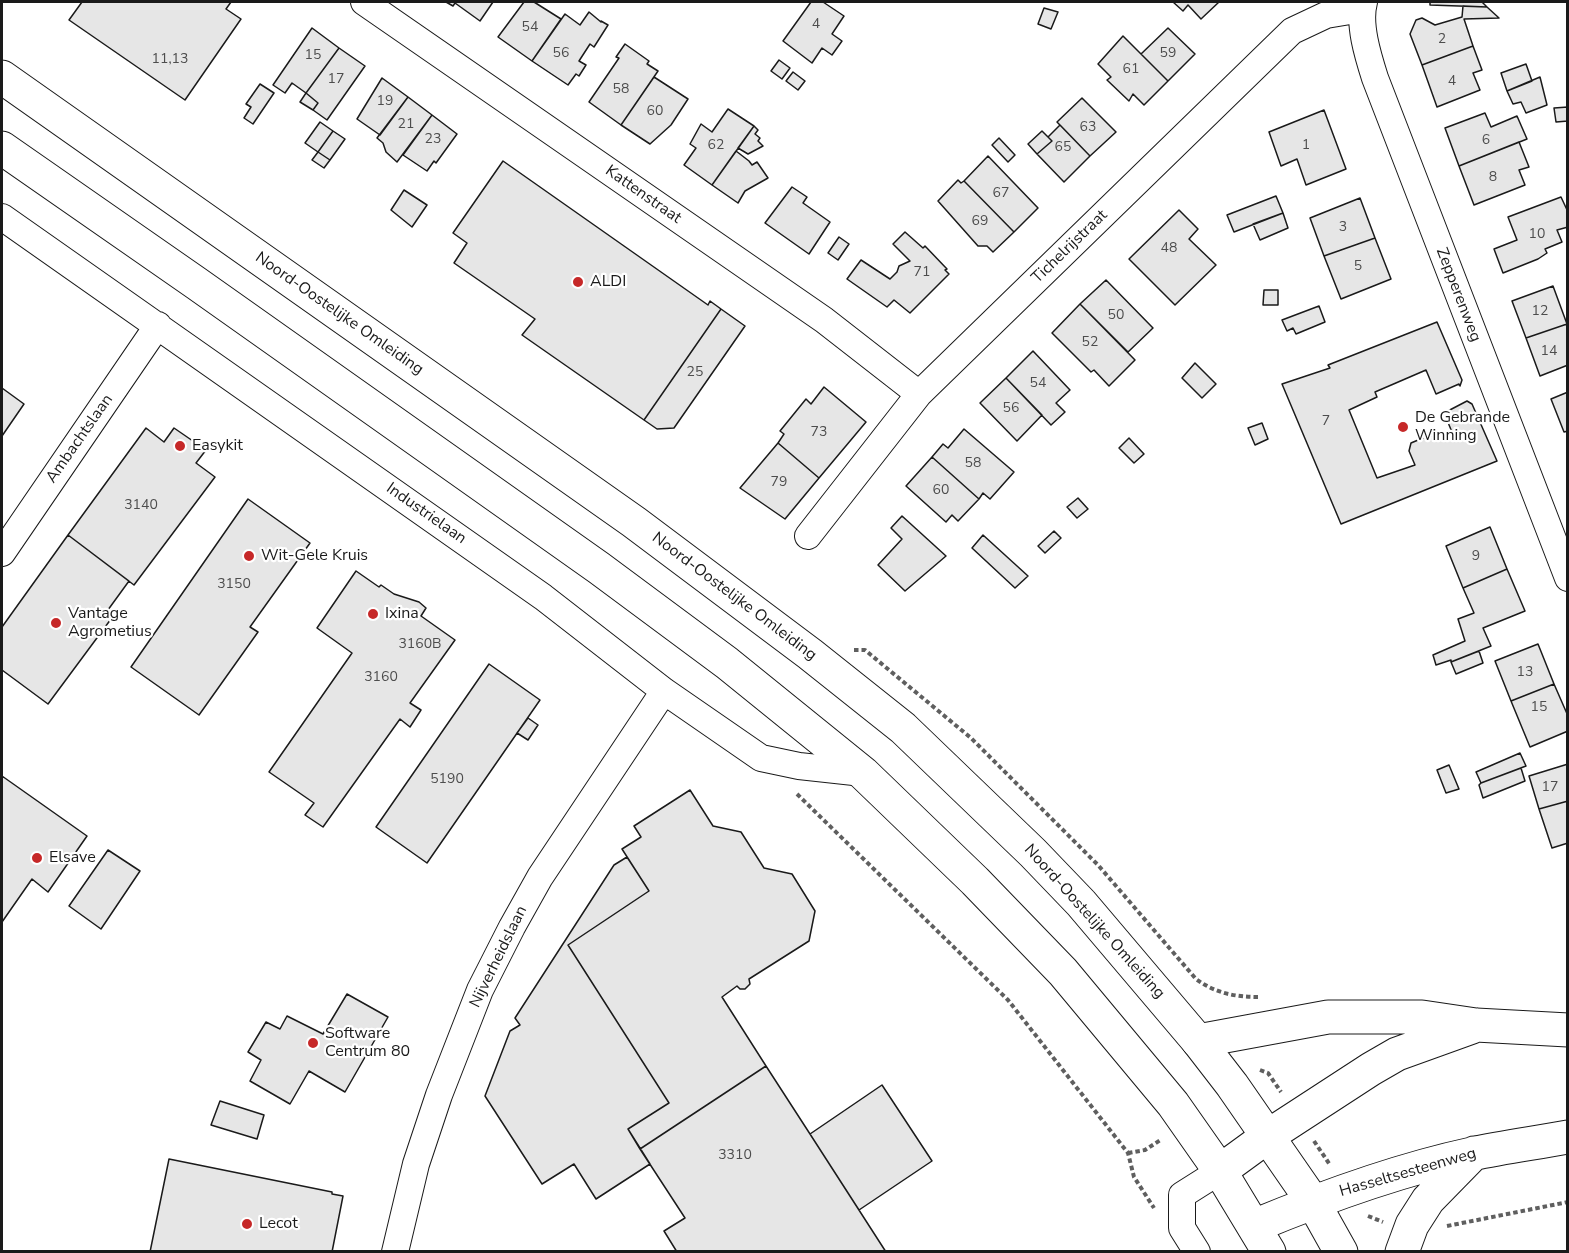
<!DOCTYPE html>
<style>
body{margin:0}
#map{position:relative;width:1569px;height:1253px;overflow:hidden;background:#fff;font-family:"Nunito Sans",sans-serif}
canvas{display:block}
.frame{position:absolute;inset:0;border:3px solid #1a1a1a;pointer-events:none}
</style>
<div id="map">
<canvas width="1569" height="1253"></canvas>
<div class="frame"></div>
</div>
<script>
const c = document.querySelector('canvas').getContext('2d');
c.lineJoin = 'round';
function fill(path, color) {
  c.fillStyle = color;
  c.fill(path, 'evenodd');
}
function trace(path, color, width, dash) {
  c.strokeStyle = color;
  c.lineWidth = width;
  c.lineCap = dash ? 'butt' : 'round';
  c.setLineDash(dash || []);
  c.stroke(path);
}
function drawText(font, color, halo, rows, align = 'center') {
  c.font = font + ' "Nunito Sans",sans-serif';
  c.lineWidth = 4.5;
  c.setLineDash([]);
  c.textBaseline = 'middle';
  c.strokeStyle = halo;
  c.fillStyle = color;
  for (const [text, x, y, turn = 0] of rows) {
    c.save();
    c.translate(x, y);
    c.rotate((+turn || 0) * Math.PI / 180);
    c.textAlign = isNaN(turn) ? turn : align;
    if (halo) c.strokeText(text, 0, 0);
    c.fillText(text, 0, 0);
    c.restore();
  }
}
const building = new Path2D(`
 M82,2H231L226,9L241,19L185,100L69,20Z
 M446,2H493L480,21L455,3L453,6Z
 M524,2H534L561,19L532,61L498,37Z
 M811,2H823L844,16L832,34L842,41L832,55L822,48L812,63L783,41Z
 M1173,2H1219L1201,19L1188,5L1183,11Z
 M1430,2H1482L1487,7L1430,5Z
 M1463,6L1487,7L1499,18L1464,19L1473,46L1422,65L1410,34L1416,20L1422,18L1435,25L1462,17Z
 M1044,8L1058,12L1051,29L1038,24Z
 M589,12L601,22V21L608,25L594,47L590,44L579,61L586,65L579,76L576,74L568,85L532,61L565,14L580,25Z
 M312,28L339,48L306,93L292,83L285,93L273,85Z
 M1168,28L1195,54L1168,81L1141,54Z
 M1123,36L1168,81L1144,105L1133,94L1129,101L1107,80L1111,77L1098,64Z
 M625,44L649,61L647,64L658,71L621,125L589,102L619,58L616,57Z
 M1473,46L1482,70L1473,73L1480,90L1437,107L1422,65Z
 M339,48L365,66L327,120L313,110L318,103L306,93Z
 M779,60L790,68L782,79L771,71Z
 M1526,64L1532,81L1507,91L1501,73Z
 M793,72L805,81L798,90L786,81Z
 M654,77L688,99L671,125L650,144L621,125Z
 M1540,77L1547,105L1526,113L1521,102L1513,104L1507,91Z
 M382,78L408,97L380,135L357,119Z
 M260,84L274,93L253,124L244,118L251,107L246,104Z
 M306,93L318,103L313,110L300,102Z
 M408,97L432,115L397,162L386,152L383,143L377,138Z
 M1082,98L1116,132L1090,156L1057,122Z
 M1568,107V121L1556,122L1554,108Z
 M728,109L754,126L712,185L684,165L696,148L690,144L701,124L712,132Z
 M1324,110L1346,169L1306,185L1297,159L1281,166L1269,132Z
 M1485,113L1491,127L1517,116L1527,139L1459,166L1445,128Z
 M432,115L457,134L436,163L434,161L427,171L403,155Z
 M320,122L333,131L318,152L305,143Z
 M1060,125L1090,156L1064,182L1037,154L1052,141L1048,137Z
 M754,126L758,130L755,134L760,138L758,141L763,146L748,154L738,148Z
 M333,131L345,139L330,160L318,152Z
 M1042,131L1052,141L1037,154L1028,144Z
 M999,138L1015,155L1008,162L992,145Z
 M1519,142L1529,167L1519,170L1525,185L1474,205L1459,166Z
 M736,151L749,161L752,165L757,162L768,178L745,191L738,203L712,185Z
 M318,152L330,160L324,168L312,160Z
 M988,156L1038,208L1014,232L964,181Z
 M503,161L708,305L710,301L721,309L644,420L522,335L535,319L454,263L467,243L453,233Z
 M958,180L961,183L964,181L1014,232L993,252L987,246H978L938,201Z
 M792,187L807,197L803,203L830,222L809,254L765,223Z
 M404,190L427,205L412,227L391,210Z
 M1276,196L1283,213L1234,232L1227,215Z
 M1561,197L1568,212V227L1557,230L1562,242L1545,249L1547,253L1538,259L1503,273L1494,249L1517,240L1508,217Z
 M1360,198L1375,238L1324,256L1310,218Z
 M1179,210L1198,229L1189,239L1216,265L1175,305L1129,259Z
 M1283,213L1288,228L1260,240L1253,224Z
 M905,232L923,248L925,246L947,269L945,270L949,274L910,313L894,300L887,307L847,279L861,260L890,279L897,272L899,266L910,261L893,244Z
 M839,237L849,244L838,260L828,253Z
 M1375,238L1391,279L1341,299L1324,256Z
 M1106,280L1153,328L1128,352L1080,304Z
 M1553,286L1567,324L1526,338L1512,301Z
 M1264,290H1278V305H1263Z
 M1080,304L1135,360L1109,386L1094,370L1091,372L1052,333Z
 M1319,306L1325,322L1296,334L1293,328L1287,331L1282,320Z
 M721,309L745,326L674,428L657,429L644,420Z
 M1437,322L1462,380L1460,386L1459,384L1436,394L1426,370L1375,392L1377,397L1349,410L1377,478L1415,465L1409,451L1411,443L1430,435L1436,439L1452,432L1444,413L1467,401L1472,404L1497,461L1341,524L1282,384L1330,368L1328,365Z
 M1567,324L1568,365L1540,376L1526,338Z
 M1033,351L1070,390L1056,403L1065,412L1051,425L1006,378Z
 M1195,363L1216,384L1202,398L1182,378Z
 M1006,378L1042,415L1017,441L980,403Z
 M824,387L866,422L819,478L778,443L784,434L780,431L806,399L811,404Z
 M2,388L24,404L2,436Z
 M1568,392V431L1564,432L1551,399Z
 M1262,423L1268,439L1255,445L1248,428Z
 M146,428L164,442L174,428L206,450L196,463L215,477L134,585L68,535Z
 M964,429L1014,472L990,499L983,493L979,499L932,457L943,444L948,448Z
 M1129,438L1144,454L1134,463L1119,448Z
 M778,443L819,478L785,519L740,488Z
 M932,457L979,499L958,521L952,515L946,522L906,486Z
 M1078,498L1088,509L1077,518L1067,507Z
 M248,499L310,543L250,627L258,632L199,715L131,667Z
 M902,516L946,556L905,591L878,565L902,539L891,528Z
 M1490,527L1507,569L1463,588L1446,546Z
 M1054,531L1061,538L1045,553L1038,546Z
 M68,535L129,581L105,614L111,619L48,704L2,670V627Z
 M983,535L1028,576L1015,588L972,548Z
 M1507,569L1525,611L1483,628L1491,646L1451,662V660L1436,665L1433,655L1465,641L1458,619L1474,613L1463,588Z
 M356,571L379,587L381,585L394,594L419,602L426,608L421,616L455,640L410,703L421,710L410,727L400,719L323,827L305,815L314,803L269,772L352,653L317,628Z
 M1538,644L1554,684L1511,701L1495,661Z
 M1479,651L1483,663L1456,674L1451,662Z
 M489,664L540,700L427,863L376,827Z
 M1554,684L1568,716V731L1530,747L1511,701Z
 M528,718L538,725L528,740L517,733Z
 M1520,753L1526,766L1481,783L1476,772Z
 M1568,764V801L1539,809L1529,776Z
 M1449,765L1459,789L1446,793L1437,770Z
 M1521,768L1525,781L1483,798L1479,785L1481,783Z
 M2,776L87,836L48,892L32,879L2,922Z
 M690,790L713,826L741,832L764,868L792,874L815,911L809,941L749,979L750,984L745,989H740L737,986L722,997L766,1066L640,1149L628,1129L669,1103L568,945L649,891L622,849L641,837L634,826Z
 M1568,801V843L1552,848L1539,809Z
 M108,850L140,871L101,929L69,906Z
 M627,857L649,891L568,945L669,1103L628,1129L650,1164L596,1199L574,1164L542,1184L485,1096L510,1031L520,1025L515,1018L614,865Z
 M347,994L388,1017L345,1092L309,1071L290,1104L250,1081L261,1060L248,1052L266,1022L280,1029L287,1016L323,1034Z
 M766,1066L810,1134L886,1252H677L664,1231L685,1218L640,1149Z
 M882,1085L932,1161L859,1210L810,1134Z
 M220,1101L264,1115L257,1139L211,1125Z
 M169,1159L332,1192V1194L343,1196L332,1252H150Z`);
fill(building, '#e6e6e6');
trace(building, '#1a1a1a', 1.5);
const street = new Path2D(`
 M364,2L824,320L919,394
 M1364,2C1358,24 1368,56 1375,78L1568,578
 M2,217L543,597L664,691L761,758L799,766L863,773
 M808,536L919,394L1292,31L1326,15L1362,9
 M2,553L158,325
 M395,1252L416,1164L439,1095L480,990L512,927L540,877L664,691
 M1197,1252L1182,1228V1195L1220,1171`);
const secondary = new Path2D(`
 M1198,1041L1328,1017H1422L1476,1025L1568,1030
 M1220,1171L1268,1136L1371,1069L1397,1054L1472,1027
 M1254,1226C1324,1197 1398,1170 1472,1154C1504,1147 1536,1143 1568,1137
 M1402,1252L1412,1225L1428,1200L1474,1153`);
const primary = new Path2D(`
 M2,77L634,522L810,654L903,728L1033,853L1081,903L1198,1041L1232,1085L1313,1202L1341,1252
 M2,148L196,283L599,568L727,663L863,773L975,881L1063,972L1173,1104L1220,1171L1269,1252`);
trace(street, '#1a1a1a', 28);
trace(secondary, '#1a1a1a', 35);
trace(primary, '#1a1a1a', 35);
trace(new Path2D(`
 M854,650H865L971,738L1098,865L1196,979C1215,993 1235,997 1258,997
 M797,794L1008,1000L1128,1153L1134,1177L1154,1208
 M1260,1070L1268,1073L1281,1092
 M1314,1141L1330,1165
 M1128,1153L1145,1150L1162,1139
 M1368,1216L1383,1222
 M1447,1226L1568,1202`), '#5f5f5f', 4, [4.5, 3]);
trace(street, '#fff', 26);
trace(secondary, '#fff', 33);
trace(primary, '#fff', 33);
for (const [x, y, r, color] of [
 [578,282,6,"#c62828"],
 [1403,427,6,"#c62828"],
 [180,446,6,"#c62828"],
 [249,556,6,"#c62828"],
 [373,614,6,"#c62828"],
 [56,623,6,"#c62828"],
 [37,858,6,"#c62828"],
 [313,1043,6,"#c62828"],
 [247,1224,6,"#c62828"]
]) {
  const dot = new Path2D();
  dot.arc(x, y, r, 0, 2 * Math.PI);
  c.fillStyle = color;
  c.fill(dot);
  trace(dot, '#fff', 2);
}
drawText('14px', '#4d4d4d', null, [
 ["4",816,25],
 ["54",530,28],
 ["2",1442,40],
 ["56",561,54],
 ["59",1168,54],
 ["15",313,56],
 ["11,13",170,60],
 ["61",1131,70],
 ["17",336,80],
 ["4",1452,82],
 ["58",621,90],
 ["19",385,102],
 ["60",655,112],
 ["21",406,125],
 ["63",1088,128],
 ["23",433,140],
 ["6",1486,141],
 ["62",716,146],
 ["1",1306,146],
 ["65",1063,148],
 ["8",1493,178],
 ["67",1001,194],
 ["69",980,222],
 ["3",1343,228],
 ["10",1537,235],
 ["48",1169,249],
 ["5",1358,267],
 ["71",922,273],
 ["12",1540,312],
 ["50",1116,316],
 ["52",1090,343],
 ["14",1549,352],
 ["25",695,373],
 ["54",1038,384],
 ["56",1011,409],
 ["7",1326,422],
 ["73",819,433],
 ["58",973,464],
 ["79",779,483],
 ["60",941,491],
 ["3140",141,506],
 ["9",1476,557],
 ["3150",234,585],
 ["3160B",420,645],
 ["13",1525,673],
 ["3160",381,678],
 ["15",1539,708],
 ["5190",447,780],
 ["17",1550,788],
 ["3310",735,1156]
]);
drawText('16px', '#1a1a1a', '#fff', [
 ["Kattenstraat",643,195,35],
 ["Tichelrijstraat",1070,247,-44],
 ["Zepperenweg",1458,295,69],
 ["Noord-Oostelijke Omleiding",339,314,35],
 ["Ambachtslaan",80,439,-55],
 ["Industrielaan",426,514,35],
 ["Noord-Oostelijke Omleiding",734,597,37],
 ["Noord-Oostelijke Omleiding",1094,922,48],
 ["Nijverheidslaan",499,957,-64],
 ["Hasseltsesteenweg",1408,1173,-16]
]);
drawText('16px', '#1a1a1a', '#fff', [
 ["ALDI",590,282],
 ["De Gebrande",1415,418],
 ["Winning",1415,436],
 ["Easykit",192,446],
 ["Wit-Gele Kruis",261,556],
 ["Vantage",68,614],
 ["Agrometius",68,632],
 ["Ixina",385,614],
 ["Elsave",49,858],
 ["Software",325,1034],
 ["Centrum 80",325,1052],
 ["Lecot",259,1224]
], 'left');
</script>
